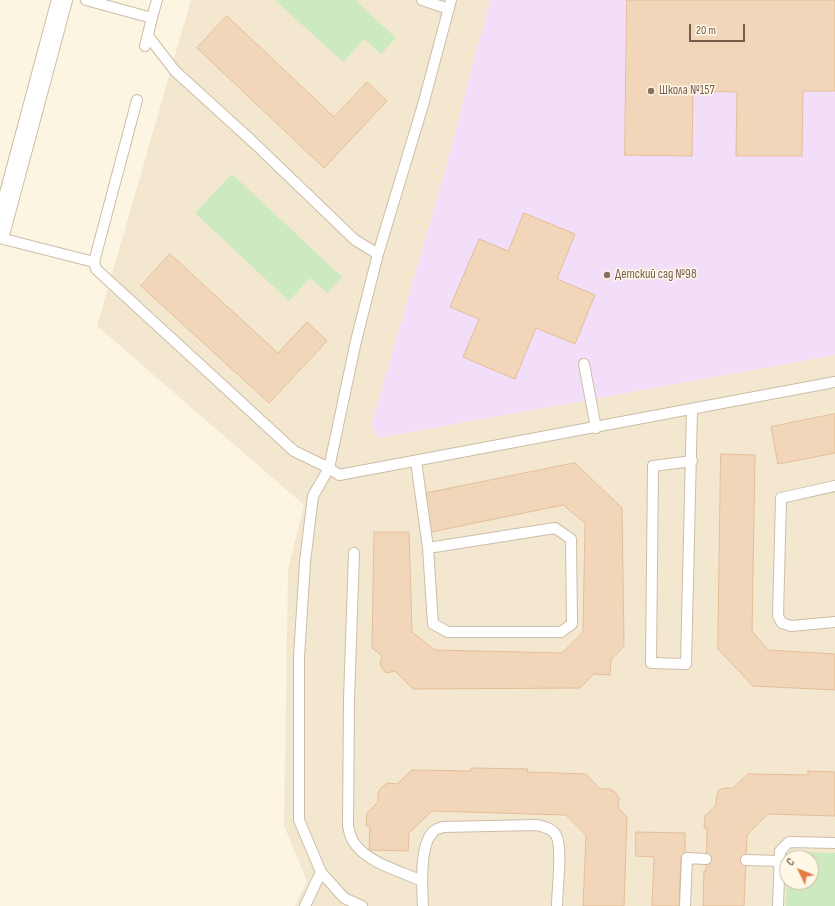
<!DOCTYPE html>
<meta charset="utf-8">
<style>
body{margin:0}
#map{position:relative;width:835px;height:906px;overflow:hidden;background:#fcf5e1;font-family:"Sofia Sans Condensed",sans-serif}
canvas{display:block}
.north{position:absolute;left:779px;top:850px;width:40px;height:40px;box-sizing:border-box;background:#fff8e7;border:1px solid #c7baa7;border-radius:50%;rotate:313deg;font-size:11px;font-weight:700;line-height:16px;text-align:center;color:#735c48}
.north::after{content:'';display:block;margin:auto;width:14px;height:18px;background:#e77b45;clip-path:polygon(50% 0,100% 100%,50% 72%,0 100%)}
.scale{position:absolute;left:689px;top:24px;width:56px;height:18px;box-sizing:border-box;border:2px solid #735c48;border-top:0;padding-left:5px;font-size:12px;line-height:14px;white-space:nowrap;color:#735c48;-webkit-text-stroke:3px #fff8e7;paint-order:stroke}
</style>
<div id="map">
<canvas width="835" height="906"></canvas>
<div class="north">С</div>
<div class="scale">20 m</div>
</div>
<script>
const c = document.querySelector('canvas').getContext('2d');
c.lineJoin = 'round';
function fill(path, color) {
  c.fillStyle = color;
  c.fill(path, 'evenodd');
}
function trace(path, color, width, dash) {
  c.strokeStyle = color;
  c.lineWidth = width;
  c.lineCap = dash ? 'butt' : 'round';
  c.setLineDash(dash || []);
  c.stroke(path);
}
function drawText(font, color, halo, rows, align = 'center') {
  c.font = font + ' "Sofia Sans Condensed",sans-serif';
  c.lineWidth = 3;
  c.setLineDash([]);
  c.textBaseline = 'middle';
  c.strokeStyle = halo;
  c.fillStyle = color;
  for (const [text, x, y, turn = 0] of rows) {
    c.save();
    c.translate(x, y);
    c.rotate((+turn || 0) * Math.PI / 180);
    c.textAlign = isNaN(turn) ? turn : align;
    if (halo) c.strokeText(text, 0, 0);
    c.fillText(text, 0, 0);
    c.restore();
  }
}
fill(new Path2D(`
 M191,0H835V906H295L307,881L284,826L288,569L304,505L97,326ZM787,858H811V882H787Z`), '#f4e7d0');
fill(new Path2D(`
 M490,0H835V355L378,438L371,425L442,182Z`), '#f2def8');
fill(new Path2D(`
 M275,0H355L396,38L381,54L364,39L343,62Z
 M232,174L342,277L327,293L310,278L289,301L195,213Z
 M797,852L835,853V906H786L787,875V882H811V858H790Z`), '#cce9c0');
const building = new Path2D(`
 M627,0H835V91H803L802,156H736L737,92L693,91L692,156L625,155Z
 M227,16L334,117L367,82L387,101L324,168L197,48Z
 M524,213L575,234L557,279L595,295L575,344L536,328L515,379L463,357L479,319L450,307L479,239L508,251Z
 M170,254L278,353L307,322L327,341L269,403L141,286Z
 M835,414V453L778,464L771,427Z
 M721,454L755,455L752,631L768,650L835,654V690L753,686L718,649Z
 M575,463L622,508L624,646L611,660L610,675L594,674L580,688L413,689L395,671L387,673L383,670L380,664L382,656L372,648L374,532H409L412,632L435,650L562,653L583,632L585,523L563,505L431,532L423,494Z
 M471,768L528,769L527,772L586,774L600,789H610L616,793L619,798L618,808L627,817L624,906H583L586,835L566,815L432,811L409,833L408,851L369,850L370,826H366L367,813L378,802V793L382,787L388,783L397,784L412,770L471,771Z
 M808,771L835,772V816L768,814L747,835L744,906H703L704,871H706L707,833V828H704L705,816L716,805L717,796L719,790L725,788H733L748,774L808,775Z
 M636,832L685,833V858L681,857L679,906H652L654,857L636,856Z`);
fill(building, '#f2d6b9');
trace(building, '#e4be99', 1);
const lane = new Path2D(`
 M86,0L152,18L157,0
 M422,0L449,9
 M148,36L175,71L252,141L355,240L378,254
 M145,46L152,18
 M0,238L94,262L137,100
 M94,262L96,269L294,451L329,468L339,475L835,382
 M584,364L596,428
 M416,461L428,548L433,624L448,632H561L572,624L571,539L555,528L428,548
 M692,461L653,466L651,663L686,664L692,410
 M835,486L781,498L778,616L782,623L791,626L835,622
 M354,553L349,699L348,826C349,831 350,836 353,841C365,862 400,871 422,881
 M746,860L780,861
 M305,906L321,872
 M362,906L344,898L321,872L299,820V657L305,562L313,496L329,468L356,341L378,254L423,105L451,0
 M423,906C422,888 419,843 434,831C436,829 440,828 443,827L537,825C544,827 552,828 556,835C563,847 557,890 557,906
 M685,906L687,858L706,859
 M778,906L780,851L789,842L835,843`);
const street = new Path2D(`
 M0,231L62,0`);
trace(lane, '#cdbda8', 12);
trace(street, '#cdbda8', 22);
trace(lane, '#fff', 10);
trace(street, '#fff', 20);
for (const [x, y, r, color] of [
 [651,91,4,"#8d6e63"],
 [607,275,4,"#8d6e63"]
]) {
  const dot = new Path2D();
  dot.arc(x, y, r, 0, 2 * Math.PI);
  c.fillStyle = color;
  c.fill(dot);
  trace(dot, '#fff8e7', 1.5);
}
drawText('13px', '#785e54', '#fff8e7', [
 ["Школа №157",659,91],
 ["Детский сад №98",615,275]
], 'left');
</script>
